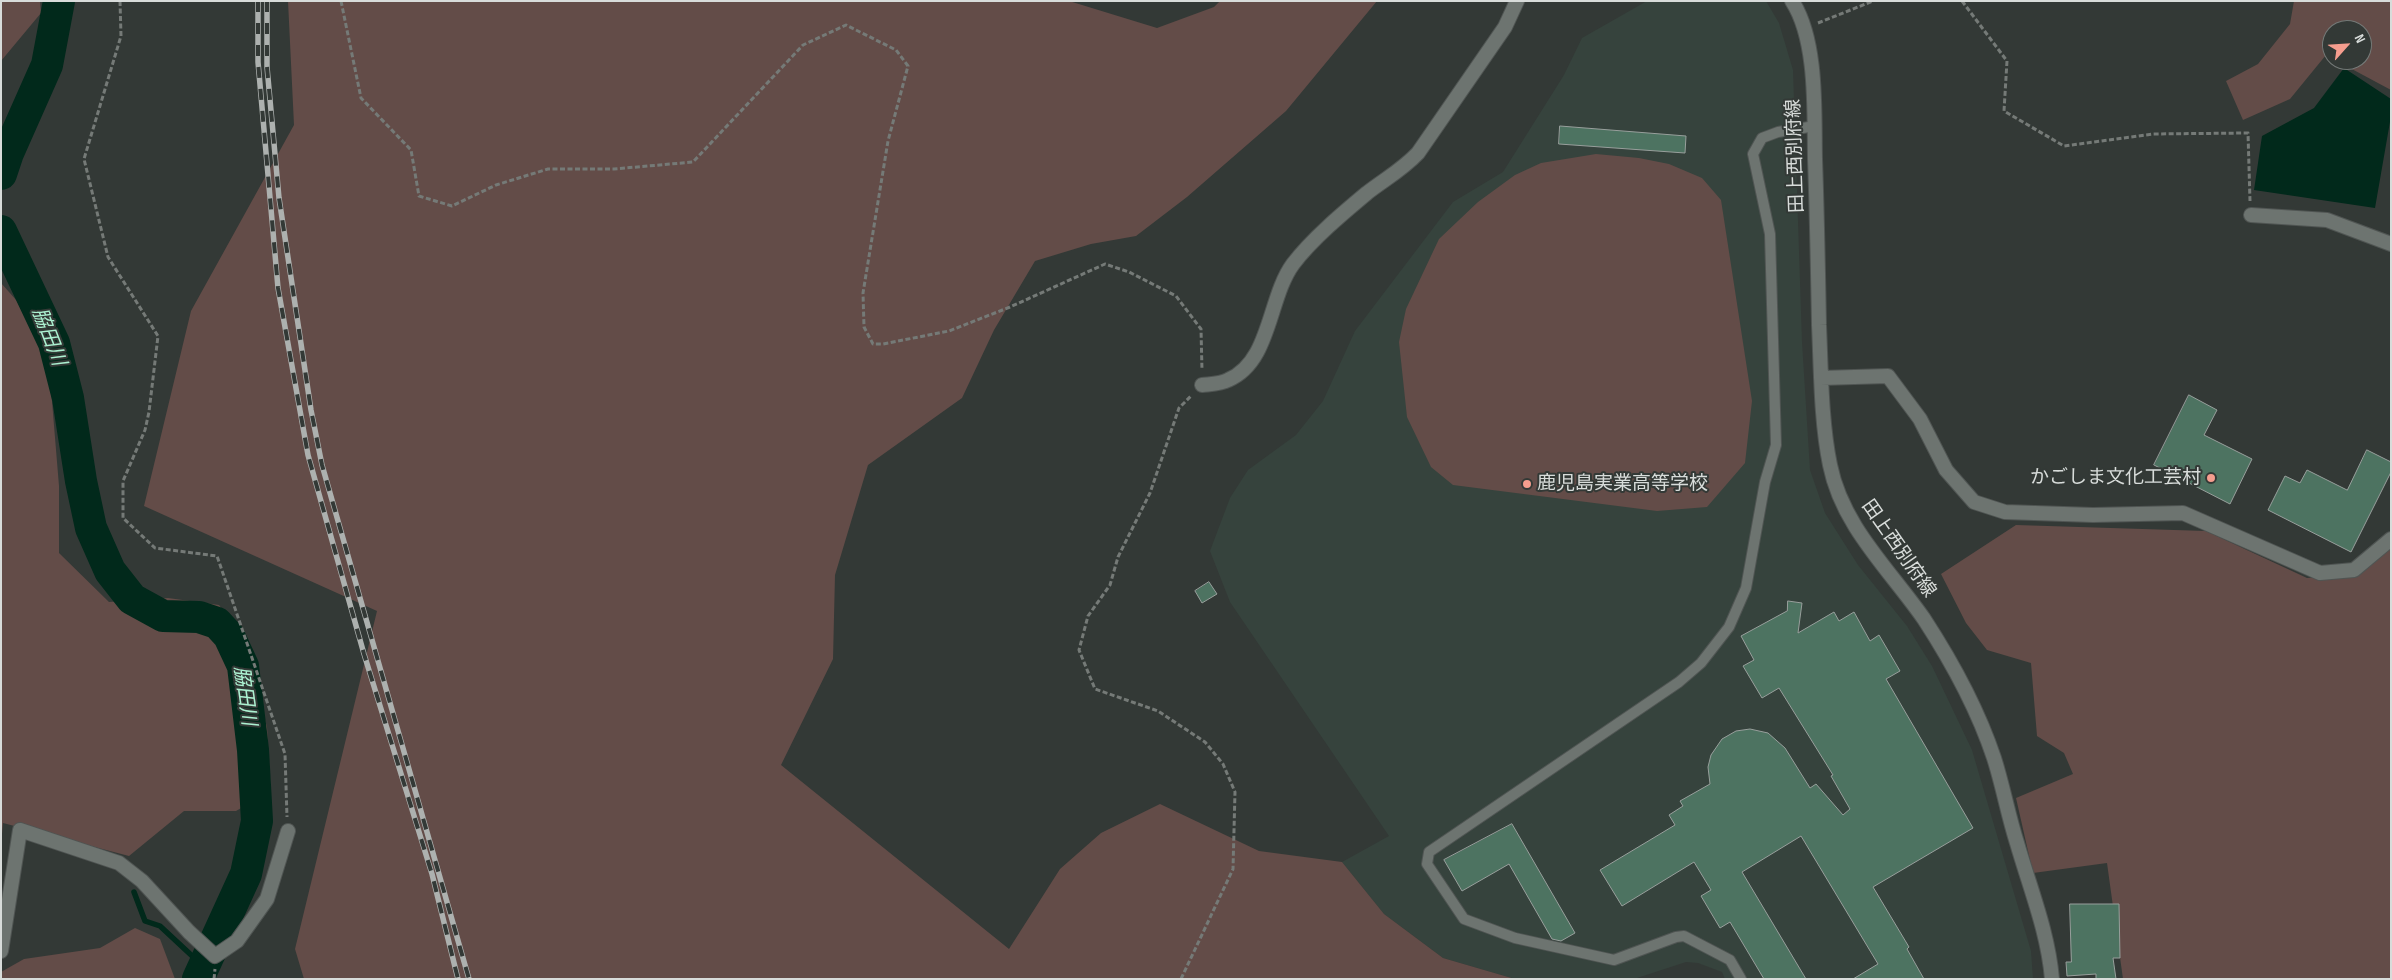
<!DOCTYPE html>
<meta charset="utf-8">
<style>
body{margin:0}
#map{position:relative;width:2392px;height:980px;overflow:hidden;background:#333936;font-family:"Sofia Sans Condensed",sans-serif}
canvas{display:block}
.frame{position:absolute;inset:0;border:2px solid #d8dcda;pointer-events:none}
.north{position:absolute;left:2322px;top:20px;width:50px;height:50px;box-sizing:border-box;background:#333936;border:1px solid #757a78;border-radius:50%;rotate:64deg;font-size:14px;font-weight:700;line-height:20px;text-align:center;color:#d8dcda}
.north::after{content:'';display:block;margin:auto;width:18px;height:22px;background:#f59d8e;clip-path:polygon(50% 0,100% 100%,50% 72%,0 100%)}
</style>
<div id="map">
<canvas width="2392" height="980"></canvas>
<div class="frame"></div>
<div class="north">N</div>
</div>
<script>
const c = document.querySelector('canvas').getContext('2d');
c.lineJoin = 'round';
function fill(path, color) {
  c.fillStyle = color;
  c.fill(path, 'evenodd');
}
function trace(path, color, width, dash) {
  c.strokeStyle = color;
  c.lineWidth = width;
  c.lineCap = dash ? 'butt' : 'round';
  c.setLineDash(dash || []);
  c.stroke(path);
}
function drawText(font, color, halo, rows, align = 'center') {
  c.font = font + ' "Sofia Sans Condensed","Noto Sans JP",sans-serif';
  c.lineWidth = 4;
  c.setLineDash([]);
  c.textBaseline = 'middle';
  c.strokeStyle = halo;
  c.fillStyle = color;
  for (const [text, x, y, turn = 0] of rows) {
    c.save();
    c.translate(x, y);
    c.rotate((+turn || 0) * Math.PI / 180);
    c.textAlign = isNaN(turn) ? turn : align;
    if (halo) c.strokeText(text, 0, 0);
    c.fillText(text, 0, 0);
    c.restore();
  }
}
fill(new Path2D(`
 M1647,1H1766L1779,23L1793,70L1802,342L1810,470L1825,513L1858,565L1907,626L1932,666L1972,750L2031,951L2033,979H1725L1722,972L1698,963L1686,962L1634,979H1515L1443,958L1384,914L1342,862L1389,836L1230,602L1210,551L1230,498L1248,470L1296,435L1323,401L1355,331L1453,202L1503,172L1564,75L1582,38Z`), '#36433d');
fill(new Path2D(`
 M1,1H40L41,13L1,61Z
 M288,1H1069L1157,28L1214,7L1220,1H1377L1286,111L1187,197L1136,236L1091,244L1035,261L994,330L962,398L868,465L835,575L833,659L781,765L1009,949L1060,869L1101,833L1160,804L1259,851L1342,862L1384,914L1443,958L1515,979H304L295,949L377,611L144,506L191,311L294,125Z
 M2294,1H2391V90L2335,60H2362V30H2332V58L2326,55L2290,99L2243,120L2226,81L2258,64L2290,24Z
 M1596,154L1639,158L1669,164L1702,178L1721,200L1752,401L1745,463L1707,507L1657,511L1453,485L1431,467L1407,417L1399,342L1406,309L1439,239L1478,202L1515,175L1541,163Z
 M1,283L17,301L49,365L59,486V553L109,602L168,598L219,605L244,639L267,727L271,791L236,811H184L129,856L3,823L1,845Z
 M2016,525L2206,531L2307,578L2357,575L2391,545V979H2123L2107,863L2033,873L2016,798L2073,774L2064,753L2037,736L2031,663L1987,650L1966,623L1941,574Z
 M135,928L160,939L175,979H1V972L24,959L100,948Z`), '#634c48');
fill(new Path2D(`
 M2344,68L2391,99V116L2375,208L2254,190L2262,136L2314,108Z`), '#01291b');
trace(new Path2D(`
 M134,892L145,921L160,926L204,967`), '#01291b', 5.5);
trace(new Path2D(`
 M1,174L8,153L47,65L59,1
 M1,231L54,343L68,398L81,481L91,528L110,571L132,599L163,616L199,617L217,623L229,636L243,666L253,750L257,821L246,874L198,979`), '#01291b', 32);
const building = new Path2D(`
 M1560,126L1686,136L1685,153L1559,144Z
 M2189,395L2217,410L2204,435L2252,459L2230,504L2154,465Z
 M2367,450L2391,462V472L2351,552L2268,510L2285,476L2300,483L2307,470L2347,490Z
 M1209,582L1217,594L1202,603L1195,591Z
 M1788,601L1802,603L1798,633L1834,612L1839,621L1854,612L1870,641L1879,635L1900,671L1886,679L1973,828L1873,887L1909,947L1907,949L1924,979H1853L1878,964L1801,836L1742,872L1806,979H1764L1730,922L1720,928L1701,896L1711,890L1694,862L1622,906L1600,870L1675,825L1669,815L1683,806L1680,801L1710,784L1708,767L1711,755L1722,739L1736,731L1750,729L1768,733L1785,748L1810,788L1816,784L1843,815L1850,809L1831,776L1833,775L1779,688L1762,698L1743,666L1754,660L1741,636L1787,611Z
 M1512,824L1575,933L1561,941L1552,939L1509,864L1462,891L1444,860Z
 M2070,904H2119L2120,958H2113L2116,979H2096V974L2067,976L2066,962H2071Z`);
fill(building, '#4d7361');
trace(building, '#989f9c', 1);
const service = new Path2D(`
 M1741,979L1730,960L1684,936L1676,937L1614,960L1515,938L1464,919L1427,864L1429,852L1679,682L1701,663L1729,627L1746,588L1765,482L1776,445L1770,234L1753,154L1762,138L1778,132L1815,126`);
const minor = new Path2D(`
 M1792,1C1818,41 1814,113 1815,159C1817,214 1818,270 1819,325C1821,369 1821,422 1830,465C1842,526 1890,570 1924,619C1952,662 1978,710 1994,758C2003,786 2008,815 2017,843C2030,888 2048,932 2052,979
 M2251,215L2327,220L2391,244
 M1821,378L1888,376L1920,419L1946,470L1974,502L2005,512L2093,515L2183,513L2320,573L2354,570L2391,539
 M1202,385C1210,384 1221,384 1228,380C1271,362 1268,298 1293,264C1312,239 1343,213 1367,193C1385,179 1402,170 1418,153L1505,27L1517,1
 M1,951L20,830L119,863L142,881L189,932L215,956L237,941L267,899L288,831`);
trace(service, '#505553', 12);
trace(minor, '#505553', 16);
trace(new Path2D(`
 M120,1L121,36L84,159L108,257L158,336L149,412L145,430L123,481V518L155,548L217,556L285,754L287,817
 M341,1L361,98L411,150L419,196L452,206L496,185L548,169H614L693,162L803,45L846,25L896,50L908,66L888,141L863,293L864,327L873,344H883L949,331L1010,307L1105,264L1129,272L1176,296L1201,329L1202,370
 M1962,1L2007,61L2004,111L2064,146L2153,134L2248,133L2250,201
 M1818,23L1873,1
 M214,979L215,969
 M1181,979L1233,869L1235,792L1223,764L1205,742L1158,711L1095,689L1079,650L1088,616L1110,585L1118,557L1150,493L1179,408L1192,395`), '#757a77', 3, [5, 2.5]);
trace(service, '#6d7470', 10);
trace(minor, '#6d7470', 14);
const rail = new Path2D(`
 M258,1V62L278,288L308,455L364,654L432,874L458,979
 M267,1V67L279,198L311,410L322,465L469,979`);
trace(rail, '#adb1af', 5.5);
trace(rail, '#333936', 4, [11]);
for (const [x, y, r, color] of [
 [2211,478,5,"#f59d8e"],
 [1527,484,5,"#f59d8e"]
]) {
  const dot = new Path2D();
  dot.arc(x, y, r, 0, 2 * Math.PI);
  c.fillStyle = color;
  c.fill(dot);
  trace(dot, '#333936', 2);
}
drawText('19px', '#d8dcda', '#333936', [
 ["田上西別府線",1796,156,-92],
 ["田上西別府線",1898,549,55]
]);
drawText('19px', '#d8dcda', '#333936', [
 ["かごしま文化工芸村",2201,478],
 ["鹿児島実業高等学校",1537,484,"left"]
], 'right');
drawText('italic 20px', '#acf1d1', '#333936', [
 ["脇田川",48,337,69],
 ["脇田川",244,696,82]
]);
</script>
